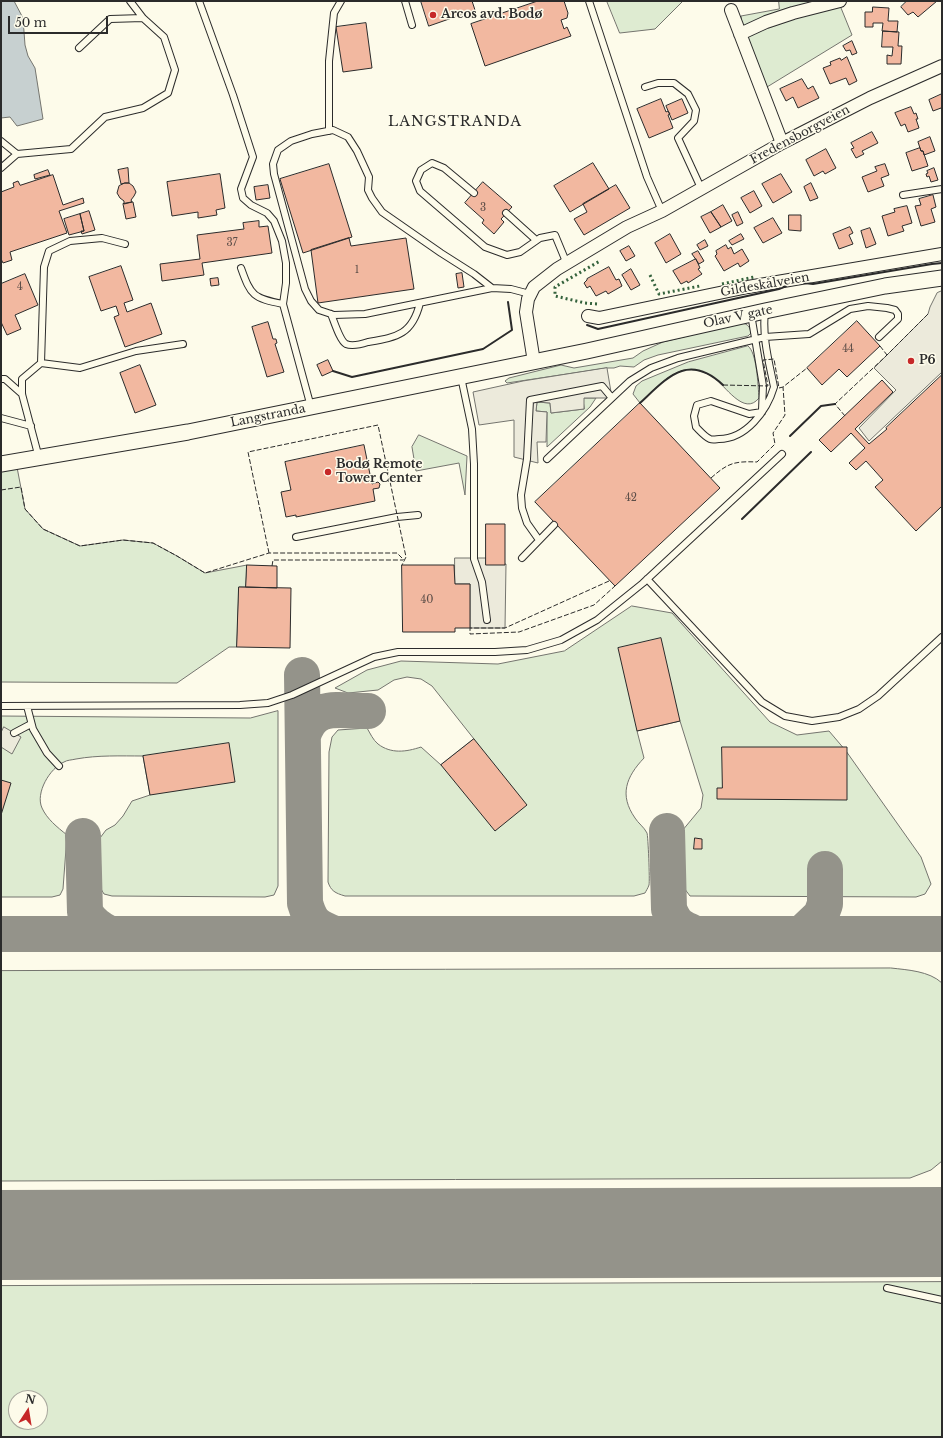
<!DOCTYPE html>
<meta charset="utf-8">
<style>
body{margin:0}
#map{position:relative;width:943px;height:1438px;overflow:hidden;background:#fdfbea;font-family:"Libre Baskerville",serif}
canvas{display:block}
.frame{position:absolute;inset:0;border:2px solid #2b2b2b;pointer-events:none}
.north{position:absolute;left:8px;top:1390px;width:40px;height:40px;box-sizing:border-box;background:#fdfbea;border:1px solid #a9a89e;border-radius:50%;rotate:12deg;font-size:11px;font-weight:700;line-height:16px;text-align:center;color:#2b2b2b}
.north::after{content:'';display:block;margin:auto;width:14px;height:18px;background:#c62828;clip-path:polygon(50% 0,100% 100%,50% 72%,0 100%)}
.scale{position:absolute;left:8px;top:16px;width:100px;height:18px;box-sizing:border-box;border:2px solid #2b2b2b;border-top:0;padding-left:5px;font-size:12px;line-height:14px;white-space:nowrap;color:#2b2b2b;-webkit-text-stroke:3px #fdfbea;paint-order:stroke}
</style>
<div id="map">
<canvas width="943" height="1438"></canvas>
<div class="frame"></div>
<div class="north">N</div>
<div class="scale">50 m</div>
</div>
<script>
const c = document.querySelector('canvas').getContext('2d');
c.lineJoin = 'round';
function fill(path, color) {
  c.fillStyle = color;
  c.fill(path, 'evenodd');
}
function trace(path, color, width, dash) {
  c.strokeStyle = color;
  c.lineWidth = width;
  c.lineCap = dash ? 'butt' : 'round';
  c.setLineDash(dash || []);
  c.stroke(path);
}
function drawText(font, color, halo, rows, align = 'center') {
  c.font = font + ' "Libre Baskerville",serif';
  c.lineWidth = 3;
  c.setLineDash([]);
  c.textBaseline = 'middle';
  c.strokeStyle = halo;
  c.fillStyle = color;
  for (const [text, x, y, turn = 0] of rows) {
    c.save();
    c.translate(x, y);
    c.rotate((+turn || 0) * Math.PI / 180);
    c.textAlign = isNaN(turn) ? turn : align;
    if (halo) c.strokeText(text, 0, 0);
    c.fillText(text, 0, 0);
    c.restore();
  }
}
const green = new Path2D(`
 M607,1H683L655,29L620,33Z
 M779,1H820L839,3L852,35L767,87L742,25L741,16L779,9Z
 M742,323C748,324 750,327 751,333L748,336L658,355L644,360L634,367L620,366L614,368H607L507,383L505,381L509,378L561,365L574,368L633,358L643,351L663,342Z
 M748,346C757,352 758,386 759,398C744,417 725,385 713,377C706,372 693,368 684,370C666,375 653,391 640,403L633,394L636,386L642,381L688,362Z
 M583,398H596L590,407L547,447V412L536,411L537,402L550,403L551,413L584,409Z
 M419,435L467,456L465,495L459,463L416,471L412,447Z
 M16,462L25,509L43,529L80,546L123,540L153,543L177,556L205,573L247,565L246,587H239L237,647H229L177,683L1,682V464Z
 M632,606L672,613L770,722L797,735L829,731L846,751L921,857L931,884L925,894L916,897L690,896L684,888L682,831L701,808L703,795L680,721L637,731L644,758C626,777 619,795 635,818C638,823 644,827 647,833C648,835 650,881 649,885C648,888 646,891 645,893L634,896H345C335,893 331,891 328,882L329,752L332,737L338,730L367,728C370,733 373,740 378,744C391,754 406,752 421,747L441,765L474,739L432,686L421,679L407,677L394,680L378,690L348,693L335,688L367,670L401,661L498,664L564,651Z
 M278,711V886L274,895L265,897L112,896L104,894L101,889L100,838L106,830L115,825L123,816L132,801L150,795L143,756C121,756 98,755 76,759C72,760 67,760 64,762C50,768 35,793 42,808C47,819 57,827 67,835L63,889L60,895L52,897H1V716L250,718Z
 M891,968C908,970 929,971 942,983V1161L931,1170L910,1178L1,1181V971Z
 M942,1282V1437H1V1286ZM16,1398H40V1422H16Z`);
fill(green, '#deebd1');
trace(green, '#74746e', 1);
const parking = new Path2D(`
 M942,291V372L869,441L859,428L896,390L874,368L928,314L930,307L937,293Z
 M607,368L612,398H584V409L551,413L550,403L537,402L536,411L547,412L546,442H537L538,463L514,457V420L479,425L473,392L523,381Z
 M455,558H486V564H506L505,628H470V584H455Z
 M4,727L21,737L12,754L1,747V733Z`);
fill(parking, '#eceadb');
trace(parking, '#74746e', 1);
const water = new Path2D(`
 M1,1H14L23,18L25,45L28,56L35,68L43,119L17,126L10,117L1,118Z`);
fill(water, '#c7d0d0');
trace(water, '#74746e', 1);
trace(new Path2D(`
 M302,675L305,903C311,924 316,926 335,934
 M303,736C313,702 339,711 368,711
 M667,831L669,909C676,926 680,927 696,934
 M83,836L85,912C92,924 99,928 110,934
 M1,934H942
 M801,934L821,915L825,904V869
 M923,1232L942,1225`), '#94938a', 36);
trace(new Path2D(`
 M1,1235L942,1232`), '#94938a', 90);
const building = new Path2D(`
 M421,1H472L475,10L429,26Z
 M538,1H564L568,13L567,18L561,20L564,29L567,27L571,36L485,66L471,24Z
 M907,1H937L918,17L913,12L908,15L901,7Z
 M873,7L889,8L888,21H898L897,32L882,31L883,23H873V27H865V12H872Z
 M366,23L372,68L343,72L336,27Z
 M883,31L899,32L898,46H902L901,64H887V55L892,56L893,47H882Z
 M852,41L857,53L852,55L850,50L846,51L843,46Z
 M847,57L857,81L849,85L846,78L830,84L823,68L831,65L830,62L840,58L841,60Z
 M802,79L808,89L813,86L819,98L798,108L793,97L786,101L780,89Z
 M942,94V110L941,108L933,111L929,100Z
 M661,99L666,112L668,111L670,114L668,115L673,128L649,138L637,109Z
 M682,99L688,113L672,120L666,106Z
 M911,107L914,114L916,113L918,119H916L919,128L908,132L905,124L901,126L895,113Z
 M872,132L878,143L862,151L864,154L856,158L851,149L854,148L851,143Z
 M930,137L935,151L924,155L923,151H921L918,142Z
 M920,148L921,151H923L928,166L912,171L906,153Z
 M826,149L836,168L825,174L823,171L814,176L806,160Z
 M593,163L609,189L570,212L554,186Z
 M329,164L352,237L303,253L280,179Z
 M885,164L889,175L881,178L884,186L868,192L862,177L877,171L875,167Z
 M128,168L129,183H125L121,184L118,170Z
 M934,168L938,180L931,182L929,176L927,177L926,174L928,173L927,171Z
 M48,170L50,175L35,179L34,175Z
 M220,174L225,208L216,210L217,215L198,218V212L172,216L167,182Z
 M781,174L792,192L773,203L762,184Z
 M53,175L63,205L83,198L84,203L59,211L67,233L10,252L12,260L3,263L1,259V192L14,187L13,183L18,181L20,185Z
 M483,182L512,207L501,219L504,222L494,234L482,223L484,220L465,203Z
 M125,183H129L133,186L136,192L134,196L131,200L132,202L124,204V201L120,198L117,193L119,186Z
 M811,183L818,198L810,201L804,187Z
 M268,185L270,198L256,200L254,187Z
 M616,185L630,208L584,235L574,219L587,212L583,204Z
 M754,191L762,206L750,213L741,198Z
 M933,195L936,207L931,209L935,222L921,226L915,206L921,205L919,199Z
 M132,202H133L136,217L126,219L123,204Z
 M723,205L732,221L721,227L711,212Z
 M907,206L912,223L902,226L904,231L888,236L882,216L895,212L894,209Z
 M89,211L95,230L82,234L81,231H84L80,214Z
 M711,212L721,227L710,233L701,217Z
 M738,212L743,223L737,226L732,215Z
 M80,214L84,231L69,235L64,219Z
 M789,215H801V231L789,230Z
 M773,218L782,233L763,243L754,228Z
 M259,221V227L268,226L272,253L202,263L204,275L162,281L160,264L200,259L197,235L244,229L243,223Z
 M850,227L853,233L849,235L853,244L839,249L833,234Z
 M870,228L876,244L866,248L861,231Z
 M670,234L681,254L666,263L655,243Z
 M741,234L744,239L732,245L729,241Z
 M349,238L351,246L406,238L414,289L318,303L311,250Z
 M705,240L708,246L700,250L697,245Z
 M726,245L728,249L731,247L734,254L742,249L749,261L740,267L738,263L724,271L715,256L717,254L716,251Z
 M629,246L635,256L626,261L620,251Z
 M698,251L704,261L699,264L692,254Z
 M696,259L700,268L698,269L702,274L688,283L687,281L681,284L673,271Z
 M121,266L133,300L124,303L127,312L151,303L162,334L125,347L114,317L119,315L116,306L101,311L89,277Z
 M609,267L616,280L619,279L622,286L608,294L606,291L596,296L590,286L587,288L584,283L587,280V279Z
 M631,269L640,285L631,290L622,275Z
 M462,273L464,287L458,288L456,274Z
 M25,274L38,305L15,315L21,329L7,335L1,322V284Z
 M218,278L219,285L211,286L210,279Z
 M857,321L880,346L847,377L839,369L822,385L807,368Z
 M268,322L273,339H276L277,343L275,344L284,372L267,377L252,327Z
 M328,360L333,371L322,376L317,365Z
 M140,365L156,405L135,413L120,373Z
 M942,375V506L916,531L875,487L883,480L866,461L856,470L849,463L865,448L851,433L831,452L819,440L882,380L893,392L855,429L869,444L887,429L886,428Z
 M640,403L720,488L615,586L535,502Z
 M364,445L372,484L378,482L380,484L379,488L373,489L375,501L296,517V515L286,517L281,492L291,490L285,462Z
 M486,524H505V565H486Z
 M247,565L277,566V588L246,587Z
 M402,565H454L455,584H470V628H455V632H403Z
 M239,587L291,588L290,648L237,647Z
 M661,638L680,721L637,731L618,648Z
 M474,739L527,805L495,831L441,765Z
 M229,743L235,782L150,795L143,756Z
 M722,747H847V800L717,799V788H722Z
 M1,780L11,783L1,815Z
 M695,838L702,839V849H694Z`);
fill(building, '#f2b8a0');
trace(building, '#2b2b2b', 1);
const service = new Path2D(`
 M130,1L143,18
 M199,1L233,95L253,157L241,189L243,198L251,205L267,213L274,221L282,241L286,263V283L283,304L311,407
 M405,1L412,25
 M589,1L647,177L662,211
 M645,87L658,83H674L688,94L696,110L694,121L678,138L701,188
 M329,131V61L334,13L341,1
 M1,141L17,154L71,149L105,117L143,108L168,93L175,70L164,37L143,18L110,19L79,48
 M1,168L17,154
 M474,193L444,168L432,163L421,170L416,181L420,191L485,247L507,255L520,252L540,238L555,235L567,264
 M903,195L942,189
 M506,213L536,240
 M241,268C251,296 253,298 283,304
 M492,288L365,314L334,315L319,310L311,301L305,289L274,174L273,164L278,150L291,141L312,134L333,130L348,137L357,151L369,177L368,190L372,198L382,212L441,253L474,274L492,288L511,289L530,294
 M331,314C334,321 340,341 346,344C353,347 362,344 368,342C397,337 412,335 420,303
 M751,314L763,386L762,410
 M41,363L44,267L49,251L70,241L102,238L125,244
 M461,377L472,429L474,464V559L482,582L487,620
 M1,379H5L22,394
 M762,412L749,414L711,401L697,405L694,416L696,427C700,431 705,437 710,439C713,440 717,439 719,439C746,439 767,411 774,387C769,362 762,337 765,311
 M1,418L31,426
 M39,458L22,394V379L41,363L80,368L136,351L183,344
 M547,459L630,381L651,368L678,358L765,337L809,334L850,309L868,306L887,308L895,310L898,314V319L879,337
 M296,537L397,517L418,515
 M539,540L527,523L522,508L521,495L527,459L530,400L602,386L612,398
 M522,558L554,525
 M647,579L762,702L785,716L812,721L839,717L859,709L878,696L942,637
 M1,706L240,705L268,703L292,695L374,657L398,652H495L527,650L561,640L597,620L643,583L782,454
 M27,706L33,729L47,753L59,766
 M14,733L31,724
 M887,1288L942,1300`);
const minor = new Path2D(`
 M731,10L782,143
 M740,34L766,22L793,13L840,1
 M588,316L599,318L748,287L942,254
 M534,362L526,312L528,299L534,287L557,269L627,227L662,211L782,143L870,98L942,66`);
const tertiary = new Path2D(`
 M1,464L188,432L587,351L765,311L885,286L942,278`);
trace(service, '#2b2b2b', 8);
trace(minor, '#2b2b2b', 14);
trace(tertiary, '#2b2b2b', 17);
trace(service, '#fdfbea', 6);
trace(minor, '#fdfbea', 12);
trace(tertiary, '#fdfbea', 15);
trace(new Path2D(`
 M650,275L659,294L700,286
 M722,284L754,277
 M597,304L585,303L555,296V287L600,261`), '#34623c', 3, [2, 3]);
trace(new Path2D(`
 M880,346L887,355
 M723,385L768,386L763,360L774,359L779,388L783,387L807,368
 M845,416L835,404L887,355L928,314
 M711,478C728,463 734,461 757,462L775,444L773,433L785,415L783,387
 M1,490L21,487L25,509L43,529L80,546L123,540L153,543L177,556L205,573L269,553H397L404,560
 M269,553L248,452L378,425L406,557L402,565
 M272,566L273,560H403
 M609,581L505,628H470V634L519,632L594,605L615,586`), '#2b2b2b', 1, [5, 2]);
trace(new Path2D(`
 M804,283L813,284L932,264L942,263
 M587,325L598,329L779,289L786,286
 M333,371L352,377L483,349L512,330L508,302
 M640,403C667,378 688,352 723,385
 M790,436L821,406L835,404
 M742,519L811,452`), '#2b2b2b', 2);
for (const [x, y, r, color] of [
 [433,15,4,"#c62828"],
 [911,361,4,"#c62828"],
 [328,472,4,"#c62828"]
]) {
  const dot = new Path2D();
  dot.arc(x, y, r, 0, 2 * Math.PI);
  c.fillStyle = color;
  c.fill(dot);
  trace(dot, '#fdfbea', 1.5);
}
drawText('10px', '#5d4e48', null, [
 ["3",483,208],
 ["37",232,243],
 ["1",357,270],
 ["4",20,287],
 ["44",848,349],
 ["42",631,498],
 ["40",427,600]
]);
drawText('bold 12px', '#2b2b2b', '#fdfbea', [
 ["Arcos avd. Bodø",441,15],
 ["P6",919,361],
 ["Bodø Remote",336,465],
 ["Tower Center",336,479]
], 'left');
drawText('12px', '#2b2b2b', '#fdfbea', [
 ["Fredensborgveien",800,135,-28],
 ["Gildeskålveien",765,285,-10],
 ["Olav V gate",738,317,-12],
 ["Langstranda",268,416,-11]
]);
c.letterSpacing = '1px';
drawText('14px', '#2b2b2b', '#fdfbea', [
 ["LANGSTRANDA",455,122]
]);
c.letterSpacing = '0px';
</script>
